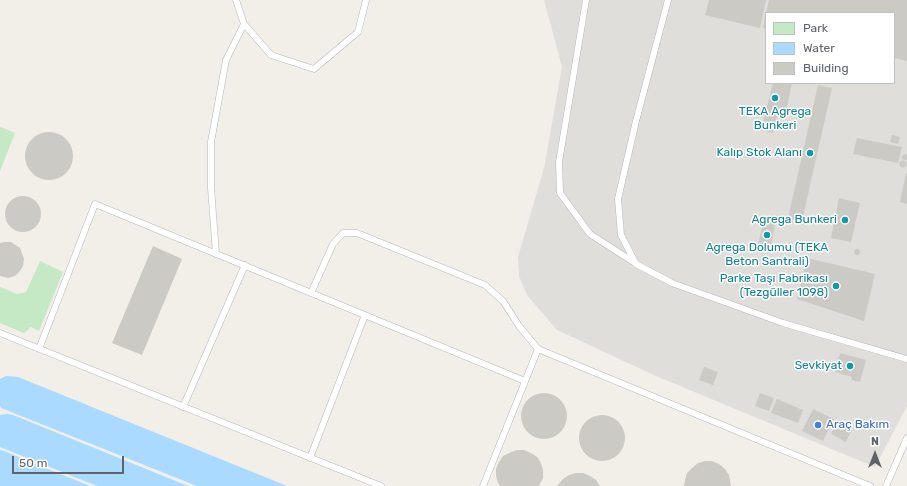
<!DOCTYPE html>
<meta charset="utf-8">
<style>
body{margin:0}
#map{position:relative;width:907px;height:486px;overflow:hidden;background:#f1efe8;font-family:Rubik,sans-serif}
canvas{display:block}
.legend{position:absolute;left:765px;top:12px;width:130px;height:72px;box-sizing:border-box;background:#fff;border:1px solid #bfc1c3;margin:0;padding:5px 7px;list-style:none;font-size:12px;color:#5f6368}
.legend li{display:flex;align-items:center;gap:8px;height:20px}
.legend b{width:20px;border:1px solid #bfc1c3}
.north{position:absolute;left:855px;top:434px;width:40px;height:40px;-webkit-text-stroke:3px #fff;paint-order:stroke;rotate:0deg;font-size:11px;font-weight:700;line-height:16px;text-align:center;color:#5f6368}
.north::after{content:'';display:block;margin:auto;width:14px;height:18px;background:#5f6368;clip-path:polygon(50% 0,100% 100%,50% 72%,0 100%)}
.scale{position:absolute;left:12px;top:456px;width:112px;height:18px;box-sizing:border-box;border:2px solid #5f6368;border-top:0;padding-left:5px;font-size:12px;line-height:14px;white-space:nowrap;color:#5f6368;-webkit-text-stroke:3px #fff;paint-order:stroke}
</style>
<div id="map">
<canvas width="907" height="486"></canvas>
<ul class="legend">
<li><b style="height:11px;background:#c5e8c5"></b>Park</li>
<li><b style="height:11px;background:#aadaff"></b>Water</li>
<li><b style="height:11px;background:#cccac5"></b>Building</li>
</ul>
<div class="north">N</div>
<div class="scale">50 m</div>
</div>
<script>
const c = document.querySelector('canvas').getContext('2d');
c.lineJoin = 'round';
function fill(path, color) {
  c.fillStyle = color;
  c.fill(path, 'evenodd');
}
function trace(path, color, width, dash) {
  c.strokeStyle = color;
  c.lineWidth = width;
  c.lineCap = dash ? 'butt' : 'round';
  c.setLineDash(dash || []);
  c.stroke(path);
}
function drawText(font, color, halo, rows, align = 'center') {
  c.font = font + ' Rubik,sans-serif';
  c.lineWidth = 3;
  c.setLineDash([]);
  c.textBaseline = 'middle';
  c.strokeStyle = halo;
  c.fillStyle = color;
  for (const [text, x, y, turn = 0] of rows) {
    c.save();
    c.translate(x, y);
    c.rotate((+turn || 0) * Math.PI / 180);
    c.textAlign = isNaN(turn) ? turn : align;
    if (halo) c.strokeText(text, 0, 0);
    c.fillText(text, 0, 0);
    c.restore();
  }
}
fill(new Path2D(`
 M544,0H907V406L875,467L656,376L557,330L527,295L519,276L518,257L544,168L562,67ZM766,13H894V83H766Z`), '#e0deda');
fill(new Path2D(`
 M0,127L15,133L0,171Z
 M40,261L63,272L39,331L31,327L24,333L0,323V287L17,294L26,292Z`), '#c5e8c5');
fill(new Path2D(`
 M6,376L18,377L287,486H197L1,408L0,406V379Z
 M7,414L13,415L188,486H97L0,447V415Z
 M0,450L4,451L90,486H0Z`), '#aadaff');
fill(new Path2D(`
 M709,0H766L760,28L705,15Z
 M769,0H907V61L894,58V13H766Z
 M765,16H766V29L763,28Z
 M773,83H792L785,116L778,113L773,133L761,130Z
 M818,85L832,88L802,221L788,218Z
 M25 156a24 24 0 1 1 48 0a24 24 0 1 1-48 0Z
 M892,135L900,137L898,144L890,142Z
 M857,138L902,147L898,163L853,154Z
 M902 157a3 3 0 1 1 6 0a3 3 0 1 1-6 0Z
 M899.5 164a3.5 3.5 0 1 1 7 0a3.5 3.5 0 1 1-7 0Z
 M906,173H907V204L900,202Z
 M5 214a18 18 0 1 1 36 0a18 18 0 1 1-36 0Z
 M839,198L860,203L851,242L831,238Z
 M763,221L775,223L771,248L758,246Z
 M5,242H11L20,248L24,259L23,266L20,271L15,276L8,278L0,276V243Z
 M153,246L182,259L142,355L112,343Z
 M854 252a3 3 0 1 1 6 0a3 3 0 1 1-6 0Z
 M807,258L875,274L864,321L797,299Z
 M840,353L866,360L860,382L851,380L852,377L835,372Z
 M704,367L718,372L713,385L699,380Z
 M521 416a23 23 0 1 1 46 0a23 23 0 1 1-46 0Z
 M760,393L774,398L769,411L755,406Z
 M777,399L803,410L798,423L771,413Z
 M813,409L834,419L823,441L802,431Z
 M579 438a23 23 0 1 1 46 0a23 23 0 1 1-46 0Z
 M837,421L852,429L846,442L831,434Z
 M516,450H524L531,453L537,457L541,463L543,470V478L539,486H500L498,483L496,476V469L499,462L503,456Z
 M705,461H712L719,464L725,469L729,475L731,486H684L685,480L687,473L692,468L698,463Z
 M576,473H583L590,476L596,480L600,486H557L563,479L569,475Z`), '#cccac5');
const lane = new Path2D(`
 M236,0L244,24L271,55L314,69L358,32L366,0
 M586,0L559,162L560,193L590,234L635,263
 M668,0L636,121L618,199L621,235L636,264L672,283L783,323L907,359
 M216,254L211,188V142L226,60L244,24
 M311,293L333,244L343,233H357L485,285L503,301L519,326L538,349
 M0,333L381,486
 M39,349L95,204L525,381
 M183,407L245,265
 M310,458L365,315
 M483,486L538,349L870,486
 M886,486L907,438`);
trace(lane, '#b5b8bc', 7);
trace(lane, '#fff', 6);
for (const [x, y, r, color] of [
 [775,98,4,"#0f9aa8"],
 [810,153,4,"#0f9aa8"],
 [845,220,4,"#0f9aa8"],
 [767,235,4,"#0f9aa8"],
 [836,286,4,"#0f9aa8"],
 [850,366,4,"#0f9aa8"],
 [818,425,4,"#3f7fe0"]
]) {
  const dot = new Path2D();
  dot.arc(x, y, r, 0, 2 * Math.PI);
  c.fillStyle = color;
  c.fill(dot);
  trace(dot, '#fff', 1.5);
}
drawText('12px', '#0d838f', '#fff', [
 ["TEKA Agrega",775,112,"center"],
 ["Bunkeri",775,126,"center"],
 ["Kalıp Stok Alanı",802,153],
 ["Agrega Bunkeri",837,220],
 ["Agrega Dolumu (TEKA",767,248,"center"],
 ["Beton Santrali)",767,262,"center"],
 ["Parke Taşı Fabrikası",828,279],
 ["(Tezgüller 1098)",828,293],
 ["Sevkiyat",842,366]
], 'right');
drawText('12px', '#366cbe', '#fff', [
 ["Araç Bakım",826,425]
], 'left');
</script>
